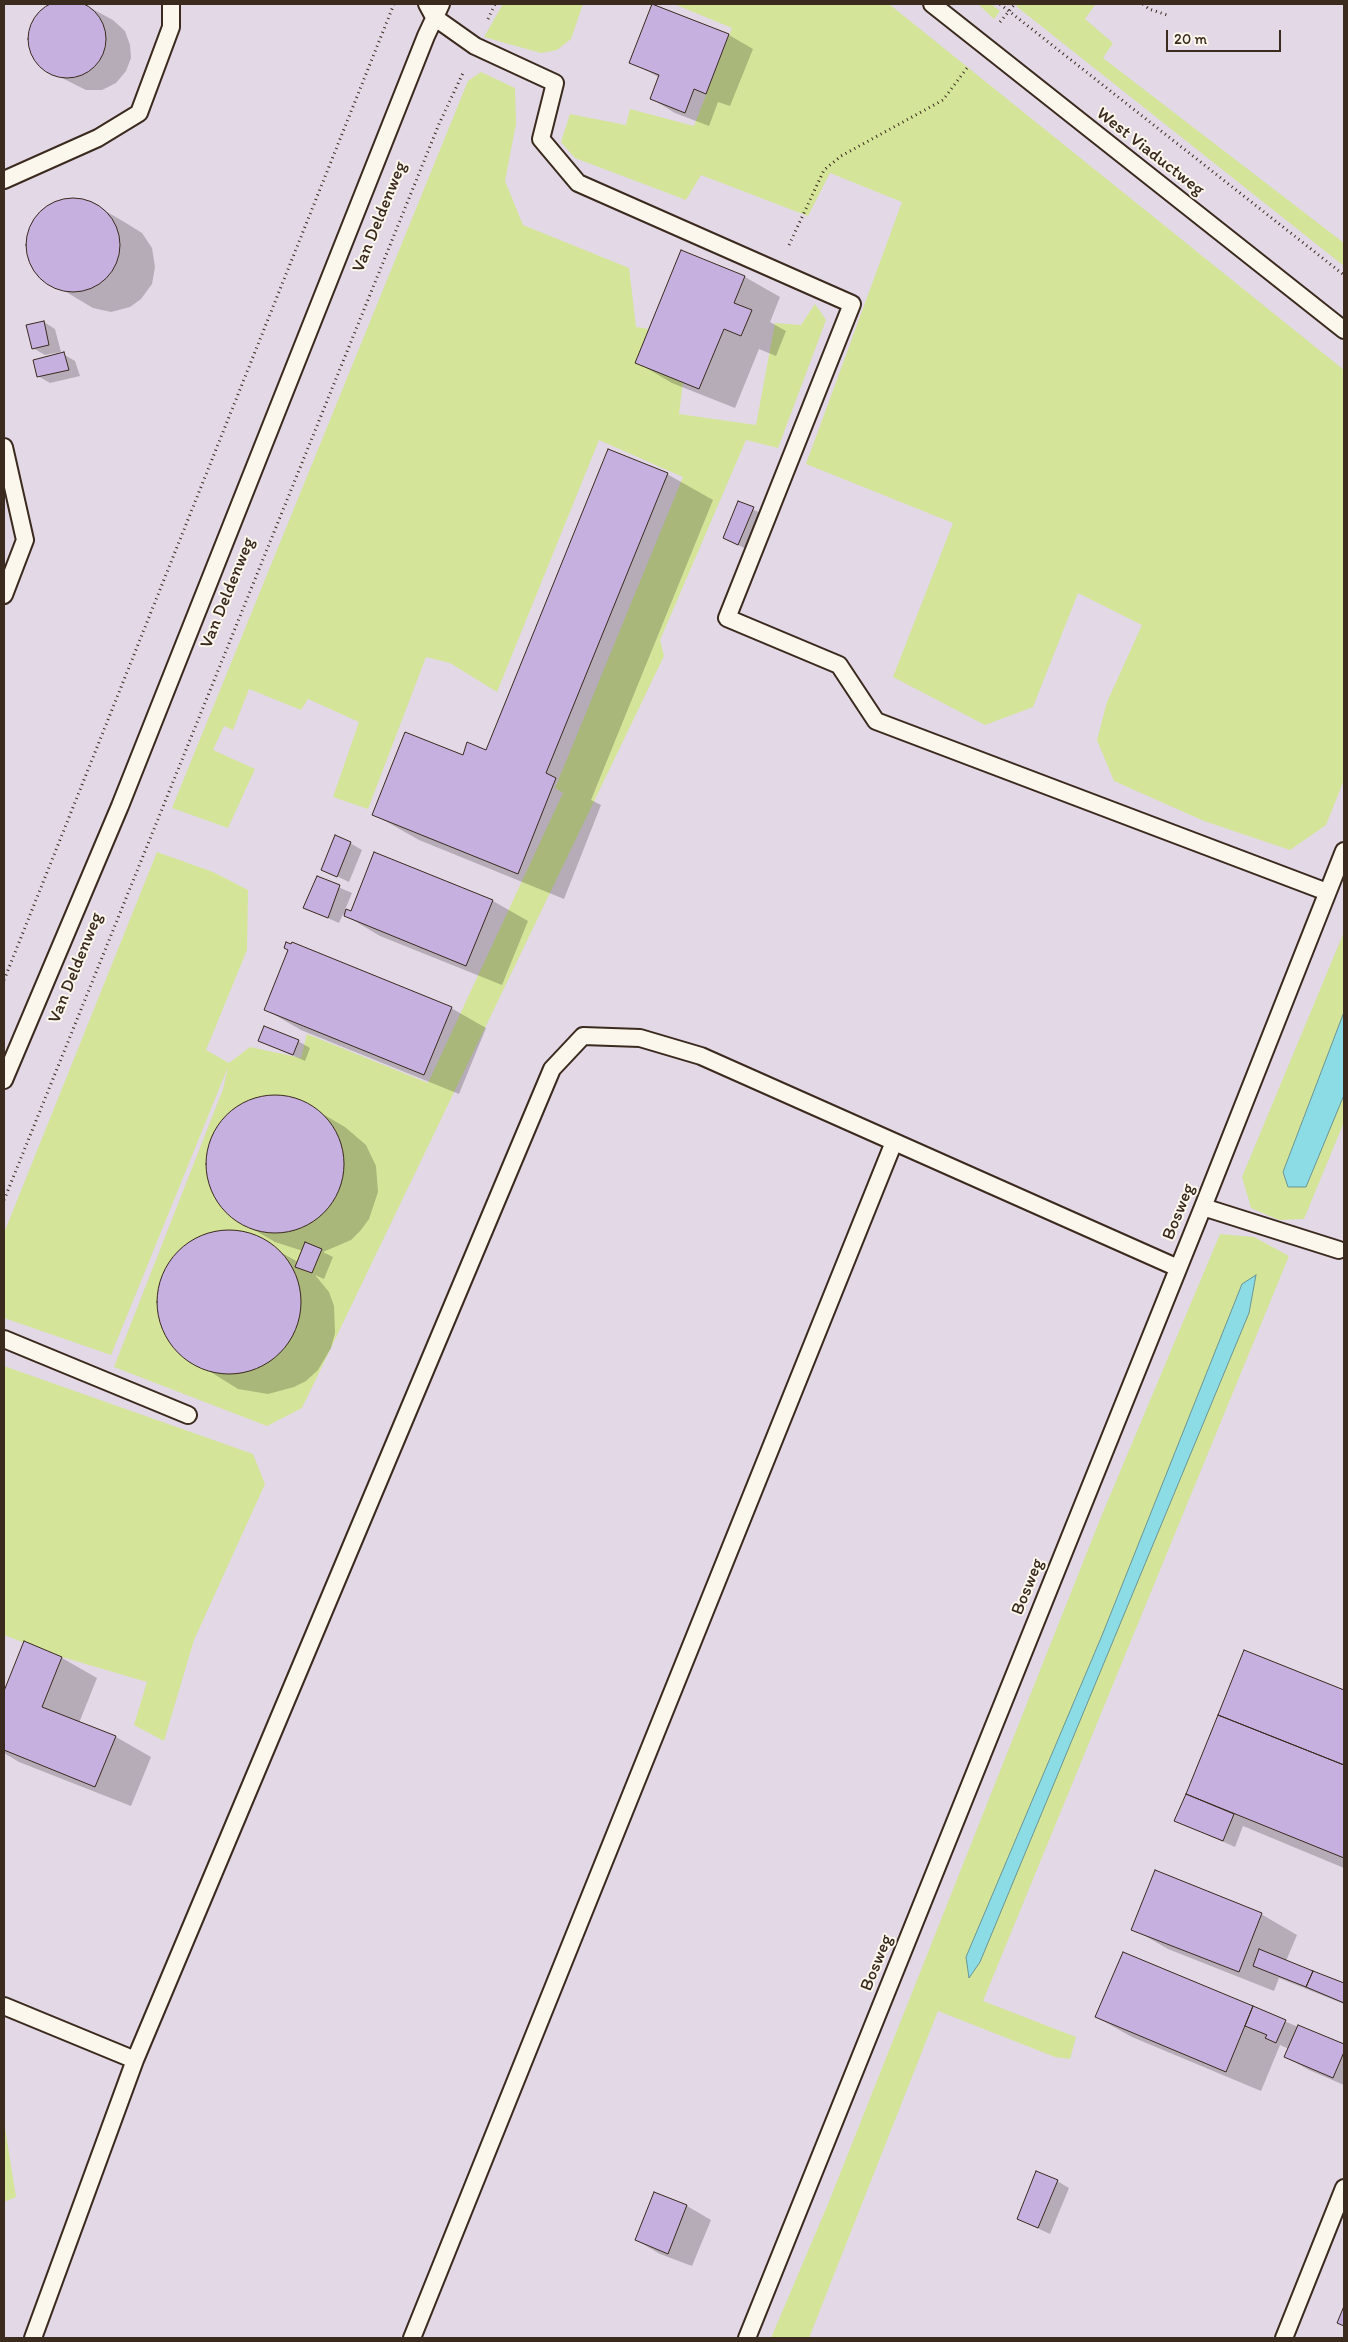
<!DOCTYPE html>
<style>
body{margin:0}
#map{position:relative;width:1348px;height:2342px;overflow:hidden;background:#f0e9e9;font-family:Itim,sans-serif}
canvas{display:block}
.frame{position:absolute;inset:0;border:5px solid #3b2a1e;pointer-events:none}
.scale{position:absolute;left:1166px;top:30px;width:115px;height:22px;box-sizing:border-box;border:2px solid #3b2a1e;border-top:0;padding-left:6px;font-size:15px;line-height:18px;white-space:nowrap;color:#3b2a1e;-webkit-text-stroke:4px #fbf7ec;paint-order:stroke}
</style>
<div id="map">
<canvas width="1348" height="2342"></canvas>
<div class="frame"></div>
<div class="scale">20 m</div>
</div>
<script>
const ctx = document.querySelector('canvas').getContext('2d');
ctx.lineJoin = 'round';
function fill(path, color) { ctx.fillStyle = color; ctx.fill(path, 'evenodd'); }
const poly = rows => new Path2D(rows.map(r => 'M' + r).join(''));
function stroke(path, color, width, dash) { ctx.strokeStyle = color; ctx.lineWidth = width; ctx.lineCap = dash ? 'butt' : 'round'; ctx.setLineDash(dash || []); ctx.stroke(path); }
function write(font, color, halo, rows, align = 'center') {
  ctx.font = font + ' Itim,sans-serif'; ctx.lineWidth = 4; ctx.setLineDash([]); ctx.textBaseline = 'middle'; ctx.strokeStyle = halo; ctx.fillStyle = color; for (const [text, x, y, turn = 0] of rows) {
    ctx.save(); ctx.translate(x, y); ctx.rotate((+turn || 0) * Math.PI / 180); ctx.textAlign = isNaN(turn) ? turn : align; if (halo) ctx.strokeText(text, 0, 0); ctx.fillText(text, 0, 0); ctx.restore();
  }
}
fill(poly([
 [4,4,1344,4,1344,2338,4,2338]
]), '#e3d8e6');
fill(poly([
 [503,4,583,4,571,39,557,50,541,53,484,37],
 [674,4,889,4,1344,370,1344,780,1326,825,1290,850,1204,821,1114,781,1097,740,1107,702,1142,625,1078,593,1033,707,985,725,893,677,953,523,806,464,902,202,830,173,808,216,701,175,686,200,575,158,561,142,570,114,626,125,630,109,694,126,732,28],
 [978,4,991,4,1000,11,994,19],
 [1019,4,1095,5,1085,19,1113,43,1103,58,1344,243,1344,266,1016,6],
 [481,72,515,88,516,124,505,181,523,225,629,268,636,327,649,329,635,363,683,382,679,414,756,425,775,323,801,325,815,304,826,320,778,448,746,440,660,640,664,656,302,1408,267,1426,114,1367,223,1089,228,1067,111,1355,4,1318,4,1233,157,852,213,872,248,890,247,950,206,1050,229,1063,250,1047,301,1058,307,1034,428,1083,563,793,555,788,683,477,599,440,497,692,450,663,426,657,368,809,333,797,359,722,308,699,301,710,249,689,233,730,224,726,213,750,255,769,228,828,172,808,468,81],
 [1344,932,1344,1122,1304,1219,1279,1220,1251,1208,1242,1177],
 [1220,1234,1254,1237,1289,1256,983,2001,1076,2037,1070,2059,1055,2057,938,2011,809,2338,771,2338,828,2204,1101,1517],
 [4,1366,253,1454,265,1484,194,1640,164,1741,134,1725,147,1682,62,1657,4,1635],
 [4,2121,16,2197,4,2202]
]), '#d4e599');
const water = poly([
 [1344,1012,1344,1095,1306,1187,1288,1187,1283,1172,1344,1012],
 [1256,1275,1249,1313,980,1962,969,1978,966,1957,1103,1633,1242,1284,1256,1275]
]);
fill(water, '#8bdce4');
stroke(water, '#6b9595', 1);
fill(poly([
 [52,4,83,4,113,20,125,31,130,45,131,58,126,71,116,83,102,90,86,90,44,69,35,59,29,44,30,29,35,16,45,7],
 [653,5,729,35,753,49,730,106,718,102,709,126,675,113,652,99,660,78,631,62],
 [73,198,90,202,126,223,142,233,152,248,155,267,152,284,141,299,130,307,111,312,93,308,41,277,31,262,27,244,31,226,41,212,56,202],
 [682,251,745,277,780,297,770,322,786,331,776,356,759,349,735,408,672,383,636,362],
 [44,322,55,329,61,352,45,355,33,348],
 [63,354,75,361,80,376,50,383,38,376],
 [667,474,713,500,591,800,601,805,564,899,419,840,373,814,463,756,487,752],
 [739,503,765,515,750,551,724,538],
 [350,843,362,850,349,882,322,869],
 [375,854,493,901,528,921,502,985,380,936,343,914,339,923,305,908,317,878,352,893,345,910,352,912],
 [451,1008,486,1028,459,1094,301,1030,266,1010],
 [260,1041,298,1041,310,1048,305,1061],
 [285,1097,309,1106,345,1127,366,1145,376,1166,378,1192,369,1219,361,1230,351,1240,323,1252,333,1257,324,1279,315,1275,329,1292,334,1306,335,1333,331,1348,318,1370,306,1381,294,1387,268,1394,238,1389,180,1353,165,1332,158,1303,163,1279,177,1254,197,1239,227,1232,252,1236,298,1262,303,1251,275,1242,239,1221,220,1202,209,1179,208,1153,216,1131,235,1110,259,1098],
 [1244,1652,1344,1692,1344,1868,1243,1826,1235,1847,1176,1821],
 [62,1658,97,1678,79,1723,116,1737,151,1757,131,1806,19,1762,4,1753,4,1692],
 [1261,1914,1297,1935,1286,1961,1344,1985,1344,2004,1279,1978,1274,1991,1168,1949,1133,1929],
 [1123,1954,1344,2046,1344,2085,1309,2070,1285,2057,1289,2049,1280,2045,1261,2091,1132,2037,1096,2017],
 [1057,2181,1069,2188,1050,2234,1018,2219],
 [655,2194,687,2206,711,2220,692,2266,660,2254,636,2240]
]), '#0003');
const building = poly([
 '28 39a39 39 0 1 1 78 0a39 39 0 1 1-78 0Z',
 [652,4,729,34,706,94,694,89,685,113,650,99,659,75,629,63,652,4],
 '26 245a47 47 0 1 1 94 0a47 47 0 1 1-94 0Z',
 [681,250,745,276,734,303,752,310,741,336,724,329,699,389,635,363,681,250],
 [44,321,49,345,32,349,26,325,44,321],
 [64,352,69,370,37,377,33,360,64,352],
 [608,449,668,473,546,773,556,778,518,874,372,815,405,732,463,755,467,742,486,750,608,449],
 [738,501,754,507,738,545,723,538,738,501],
 [335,835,351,842,337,877,321,870,335,835],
 [374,852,493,900,466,966,344,916,346,909,351,911,374,852],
 [317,876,340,885,328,918,303,908,317,876],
 [286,942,291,944,292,942,452,1007,424,1075,264,1010,288,950,284,948,286,942],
 [264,1026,299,1040,293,1055,258,1041,264,1026],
 '206 1164a69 69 0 1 1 138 0a69 69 0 1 1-138 0Z',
 '157 1302a72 72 0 1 1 144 0a72 72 0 1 1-144 0Z',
 [305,1242,322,1249,312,1273,295,1267,305,1242],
 [24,1641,62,1657,42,1707,116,1736,95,1787,4,1750,4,1691,24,1641],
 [1244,1650,1344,1690,1344,1765,1218,1715,1244,1650],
 [1218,1715,1344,1765,1344,1858,1186,1794,1218,1715],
 [1186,1794,1234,1814,1223,1841,1174,1821,1186,1794],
 [1155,1870,1262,1913,1239,1972,1131,1930,1155,1870],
 [1259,1949,1313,1971,1306,1987,1253,1966,1259,1949],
 [1123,1952,1253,2006,1226,2072,1095,2017,1123,1952],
 [1313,1971,1344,1983,1344,2003,1306,1987,1313,1971],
 [1253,2006,1286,2020,1276,2043,1265,2038,1267,2035,1245,2026,1253,2006],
 [1298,2025,1344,2044,1344,2052,1333,2078,1284,2057,1298,2025],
 [1036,2171,1058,2180,1038,2228,1017,2219,1036,2171],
 [654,2192,687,2205,668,2254,635,2240,654,2192],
 [1344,2306,1344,2326,1337,2323,1344,2306]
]);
fill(building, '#c6b0df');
stroke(building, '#3b2a1e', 1);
const lane = poly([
 [427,4,434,17,475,46,555,83,541,139,578,183,852,304,727,618,839,665,876,721,1327,892],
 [932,4,1344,330],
 [4,180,98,138,139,113,171,27,171,4],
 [4,447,25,540,4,595],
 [4,1080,120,806,426,36,441,4],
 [1203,1207,1339,1250],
 [4,1339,188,1415],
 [4,2006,135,2060],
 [33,2338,135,2060,552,1069,583,1036,640,1038,701,1056,1178,1268],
 [412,2338,894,1142],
 [747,2338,1203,1207,1344,851],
 [1284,2338,1344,2188]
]);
stroke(lane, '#3b2a1e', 20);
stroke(poly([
 [1000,4,1344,275],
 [1143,4,1149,9,1170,16],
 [488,19,495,4],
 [1000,22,1015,4],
 [789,245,824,170,841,156,943,100,967,68],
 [4,980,394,4],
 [4,1200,439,124,463,73]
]), '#3b2a1e', 3, [1, 4]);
stroke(lane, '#fbf7ec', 16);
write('18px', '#3b2a1e', '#fbf7ec', [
 ["West Viaductweg",1150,152,38],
 ["Van Deldenweg",380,217,-68],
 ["Van Deldenweg",228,593,-68],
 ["Van Deldenweg",76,968,-68],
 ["Bosweg",1179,1212,-68],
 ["Bosweg",1028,1587,-68],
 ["Bosweg",877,1963,-68]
]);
</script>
